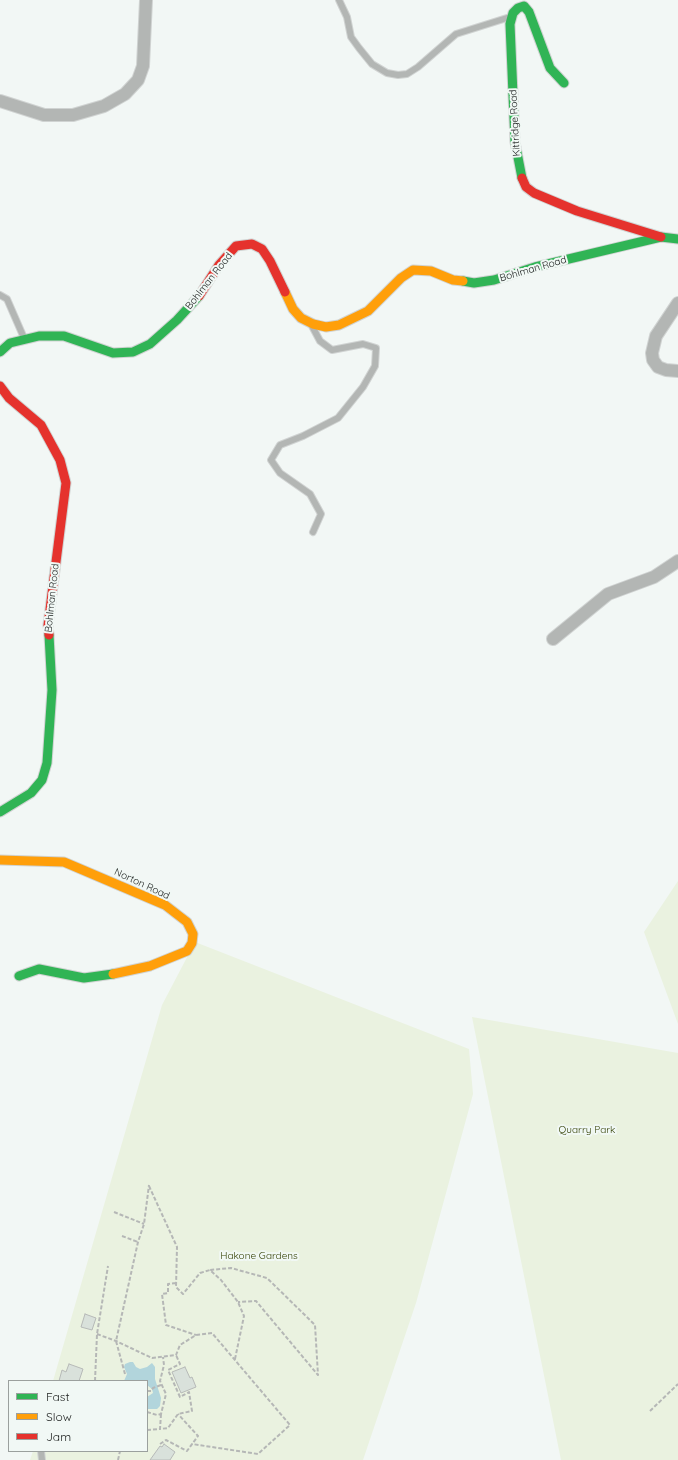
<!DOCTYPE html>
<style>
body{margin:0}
#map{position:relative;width:678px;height:1460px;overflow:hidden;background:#f2f7f5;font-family:Quicksand,sans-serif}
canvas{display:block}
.legend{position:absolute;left:8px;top:1380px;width:140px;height:72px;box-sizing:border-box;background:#f1f8f5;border:1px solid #9ba09e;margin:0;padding:5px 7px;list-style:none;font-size:12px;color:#1a1d1c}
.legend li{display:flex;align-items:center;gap:8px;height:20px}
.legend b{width:20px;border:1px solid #9ba09e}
</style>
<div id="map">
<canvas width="678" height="1460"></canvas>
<ul class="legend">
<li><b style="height:5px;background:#30b455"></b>Fast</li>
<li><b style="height:5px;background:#ff9f0a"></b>Slow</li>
<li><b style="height:5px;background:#e5322d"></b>Jam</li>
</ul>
</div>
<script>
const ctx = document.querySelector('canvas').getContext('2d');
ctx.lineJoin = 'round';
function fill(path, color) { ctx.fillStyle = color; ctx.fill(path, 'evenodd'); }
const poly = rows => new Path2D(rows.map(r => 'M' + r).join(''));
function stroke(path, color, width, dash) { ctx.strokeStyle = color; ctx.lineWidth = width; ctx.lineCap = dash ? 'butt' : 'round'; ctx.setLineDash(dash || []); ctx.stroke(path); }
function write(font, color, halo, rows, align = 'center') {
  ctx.font = font + ' Quicksand,sans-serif'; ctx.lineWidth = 4; ctx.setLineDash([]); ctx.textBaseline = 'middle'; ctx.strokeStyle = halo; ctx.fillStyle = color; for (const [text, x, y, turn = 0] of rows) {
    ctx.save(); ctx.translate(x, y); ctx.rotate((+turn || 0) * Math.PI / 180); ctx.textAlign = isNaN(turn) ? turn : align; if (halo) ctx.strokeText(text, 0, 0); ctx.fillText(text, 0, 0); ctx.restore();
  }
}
fill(poly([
 [678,881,678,1024,644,932],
 [195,942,469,1049,473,1094,416,1303,363,1460,30,1460,33,1451,147,1451,147,1381,53,1381,162,1005],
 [472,1017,678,1053,678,1460,561,1460]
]), '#eaf2e0');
fill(poly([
 [130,1362,133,1362,136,1367,140,1369,147,1367,152,1363,155,1367,155,1379,161,1398,160,1406,157,1409,147,1409,147,1397,153,1393,152,1389,147,1385,147,1381,124,1381,127,1374,124,1367,125,1364]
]), '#b2d5dc');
const building = poly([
 [85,1314,96,1318,92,1330,81,1327,85,1314],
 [69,1364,83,1369,79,1381,59,1381,62,1370,66,1372,69,1364],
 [185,1367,190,1378,192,1377,196,1387,181,1393,172,1372,185,1367],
 [164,1444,175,1452,170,1460,150,1460,160,1446,162,1447,164,1444]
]);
fill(building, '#d9e1db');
stroke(building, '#b7bab8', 1);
const lane = poly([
 [339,0,347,17,351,37,359,48,372,64,387,73,398,75,407,74,418,67,456,34,510,17],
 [0,295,7,299,24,338],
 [312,326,320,341,332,350,363,344,376,348,375,366,363,387,338,418,303,436,280,445,271,460,280,473,310,494,321,514,313,532],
 [41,1451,42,1460]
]);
const street = poly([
 [0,101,44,115,73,115,104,106,125,94,138,80,143,66,146,0],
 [678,303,656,336,652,353,653,360,658,367,666,370,678,371],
 [553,639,608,594,654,577,678,561]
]);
const fast = poly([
 [522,178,515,142,510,24,513,13,518,8,524,6,529,12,550,68,564,83],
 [463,281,474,283,494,280,535,267,661,237,678,239],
 [0,352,10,343,39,336,64,336,113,353,133,352,150,344,177,320,199,296],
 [0,812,31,793,42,780,47,763,52,690,49,635],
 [19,976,39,969,84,978,113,974]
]);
const slow = poly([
 [285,292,293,309,301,318,313,324,326,327,339,325,368,311,401,278,413,270,431,271,453,280,463,281],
 [0,860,64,862,165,905,187,922,193,934,192,943,187,951,150,966,113,974]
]);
const jam = poly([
 [522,178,526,187,534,193,577,211,661,237],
 [199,296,219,265,236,246,252,244,262,249,270,261,285,292],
 [0,386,9,398,41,425,60,460,66,483,48,625,49,635]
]);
stroke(lane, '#d0d3d2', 8);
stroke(street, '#d0d3d2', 14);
stroke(fast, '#d0d3d2', 11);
stroke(slow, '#d0d3d2', 11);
stroke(jam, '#d0d3d2', 11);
stroke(poly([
 [149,1186,177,1247,176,1287,183,1294,200,1273,210,1270],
 [114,1212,144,1224],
 [122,1236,138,1242],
 [176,1283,168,1284,168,1293,162,1294,166,1325,196,1335],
 [97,1334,116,1341,152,1358,176,1355,180,1345,196,1335,212,1333,290,1425,258,1454,192,1444],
 [235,1359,244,1316,238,1302,221,1280,210,1270,231,1268,267,1278,315,1325,318,1375,256,1301,238,1302],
 [125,1374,116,1341,138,1242,144,1224,149,1185],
 [95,1381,97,1334,108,1266],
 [147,1391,151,1391,153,1388,161,1385],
 [650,1411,678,1384],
 [147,1412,157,1415,161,1414,166,1394,160,1381,164,1365,163,1357],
 [161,1414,160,1429,168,1428,178,1414,192,1411,189,1392,180,1397,168,1370,180,1364,176,1355],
 [147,1430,160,1429],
 [160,1444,166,1440,187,1451,198,1436,178,1414],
 [118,1460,120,1451]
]), '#b5b7b6', 2, [4, 2]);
stroke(lane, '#b3b6b4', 6);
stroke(street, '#b3b6b4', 12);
stroke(fast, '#30b455', 9);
stroke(slow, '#ff9f0a', 9);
stroke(jam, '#e5322d', 9);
write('10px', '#1a1d1c', '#f1f8f5', [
 ["Kittridge Road",515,123,-93],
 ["Bohlman Road",533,269,-16],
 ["Bohlman Road",209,281,-52],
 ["Bohlman Road",52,598,-84],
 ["Norton Road",142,884,25]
]);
write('10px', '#344104', '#f1f8f5', [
 ["Quarry Park",587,1130],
 ["Hakone Gardens",259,1256]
]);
</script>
